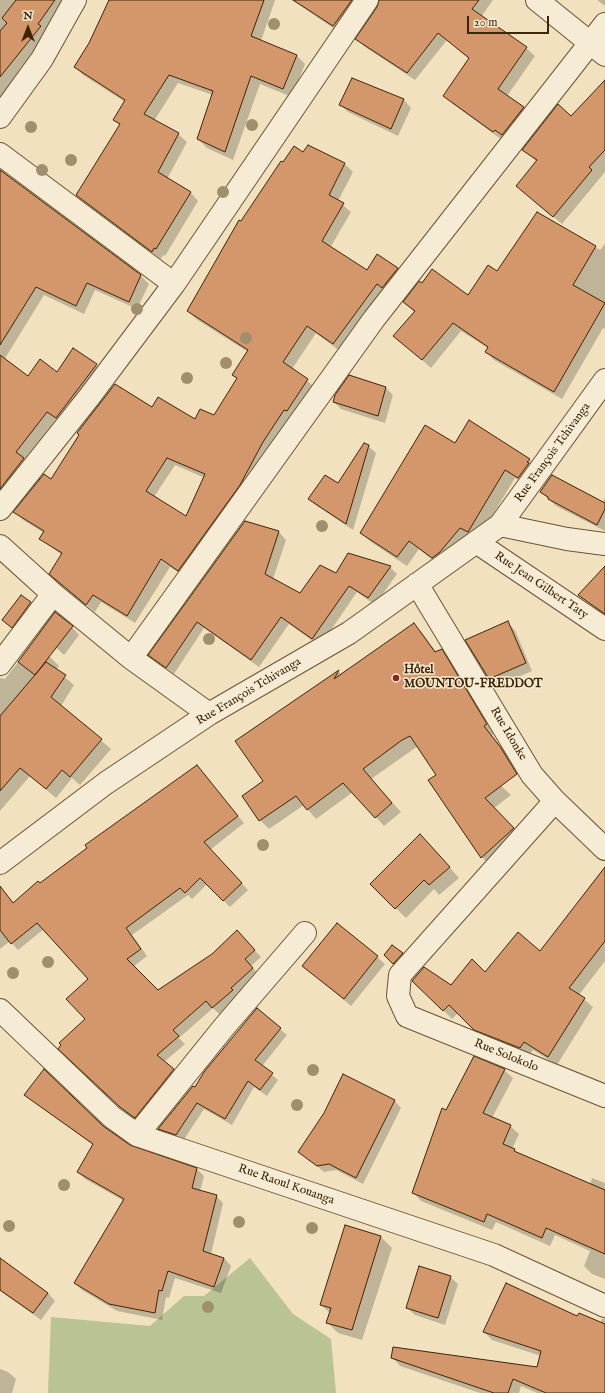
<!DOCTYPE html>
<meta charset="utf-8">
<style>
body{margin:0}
#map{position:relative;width:605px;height:1393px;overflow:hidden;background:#f1e1be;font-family:"IM FELL English",serif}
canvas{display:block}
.north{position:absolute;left:8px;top:8px;width:40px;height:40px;-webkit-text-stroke:3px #f6ecd5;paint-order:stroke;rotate:0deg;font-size:11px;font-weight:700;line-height:16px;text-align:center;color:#3d2506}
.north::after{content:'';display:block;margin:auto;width:14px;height:18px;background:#3d2506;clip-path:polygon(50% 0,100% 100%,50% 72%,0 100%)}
.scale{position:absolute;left:467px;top:16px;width:82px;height:18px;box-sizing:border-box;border:2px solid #3d2506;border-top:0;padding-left:5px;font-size:12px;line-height:14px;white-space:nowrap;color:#3d2506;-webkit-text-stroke:3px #f6ecd5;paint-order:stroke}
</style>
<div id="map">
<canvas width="605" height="1393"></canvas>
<div class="north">N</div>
<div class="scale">20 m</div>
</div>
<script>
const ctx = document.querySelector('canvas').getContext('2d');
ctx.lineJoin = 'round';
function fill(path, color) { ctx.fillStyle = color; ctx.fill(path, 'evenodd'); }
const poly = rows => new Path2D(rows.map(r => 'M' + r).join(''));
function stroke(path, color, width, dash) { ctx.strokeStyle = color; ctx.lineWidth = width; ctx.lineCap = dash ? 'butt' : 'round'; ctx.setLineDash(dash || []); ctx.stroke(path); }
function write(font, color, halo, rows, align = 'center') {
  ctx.font = font + ' "IM FELL English",serif'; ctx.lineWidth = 3; ctx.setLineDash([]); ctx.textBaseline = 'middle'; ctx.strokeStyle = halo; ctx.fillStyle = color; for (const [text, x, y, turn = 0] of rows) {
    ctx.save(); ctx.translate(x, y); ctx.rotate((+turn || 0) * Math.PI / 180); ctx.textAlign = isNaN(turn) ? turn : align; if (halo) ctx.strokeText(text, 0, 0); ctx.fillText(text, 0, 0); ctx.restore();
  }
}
fill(poly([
 [250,1258,293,1314,331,1339,336,1393,48,1393,51,1317,150,1326,184,1296,204,1296]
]), '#b9c393');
fill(poly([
 [0,0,69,0,0,107],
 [120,0,275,0,261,41,297,56,305,64,292,97,260,84,233,160,207,148,198,139,213,95,178,83,154,121,178,134,187,142,167,179,190,192,198,201,165,256,163,255,161,259,86,203,77,195,120,126,114,119,125,102,83,75,75,67],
 [292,0,348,0,359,10,342,34],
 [382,0,493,0,481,17,526,48,535,56,507,96,532,116,502,140,453,104,444,96,469,59,447,40,415,80,365,47,357,39],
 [597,0,605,0,605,6],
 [353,79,404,100,411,108,398,136,348,112,341,105],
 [605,84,605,172,562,224,517,186,537,162,524,150,571,117],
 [308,146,345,164,353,172,338,201,351,212,330,248,367,272,377,255,398,268,406,276,341,352,316,333,292,369,316,388,187,578,170,567,135,623,101,602,95,612,58,582,62,555,40,539,44,533,23,520,15,512,51,480,152,408,196,421,214,416,238,379,233,375,248,352,196,319,188,311,241,222,283,163,304,154],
 [175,465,205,478,186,517,154,497],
 [0,171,141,276,149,284,137,309,95,290,84,314,44,295,4,360,28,378,57,373,73,350,96,365,105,373,65,426,56,419,24,460,32,467,0,507],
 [537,213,600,250,605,244,605,329,603,328,562,399,494,360,486,352,488,348,461,331,431,368,395,336,415,313,404,302,468,296,498,273],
 [349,377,386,388,393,395,385,423,341,409,334,402],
 [455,445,529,459,538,469,528,487,515,478,477,541,442,567,419,549,407,566,371,542,361,533],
 [368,446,376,453,353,530,317,506,310,499,338,484],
 [541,492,602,503,605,498,605,531,556,506],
 [245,522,279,532,286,540,273,579,301,595,390,567,397,574,375,605,357,592,320,646,289,624,259,667,204,628,174,674,150,655],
 [605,577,605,615,579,595],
 [508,623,515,630,532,671,497,686,490,678],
 [414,625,423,634,437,653,442,650,451,660,495,733,492,735,512,762,499,784,511,795,494,808,522,838,491,867,482,857,429,781,437,775,418,746,371,779,401,812,384,826,353,792,316,819,304,805,269,829,260,820,265,781,236,741,339,672,342,675],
 [72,627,79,635,64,655,48,640],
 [31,646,49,656,59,666,56,670,74,685,61,706,111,749,80,785,72,778,56,798,30,776,0,811,0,678,5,679],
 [197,767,244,823,210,850,248,890,230,907,207,884,192,899,188,895,132,935,147,956,133,967,158,992,244,939,261,957,251,966,259,975,239,997,219,1014,213,1008,179,1038,185,1044,164,1062,180,1077,142,1124,128,1114,60,1048,86,1019,89,979,44,929,18,950,10,941,0,949,0,909,13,904],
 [430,845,459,878,439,895,434,889,406,918,371,884],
 [605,869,605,961,579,995,593,1007,557,1065,533,1050,529,1056,484,1038,458,1013,452,1019,413,980,451,986,540,952],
 [337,924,385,964,351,1006,303,966],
 [403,953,410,961,401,970,385,955],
 [257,1010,287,1035,262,1066,278,1080,267,1096,254,1087,232,1125,204,1109,183,1141,166,1135,159,1129,195,1089],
 [504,1070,513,1078,492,1118,510,1126,519,1134,512,1149,519,1155,590,1185,592,1178,605,1183,605,1279,592,1274,584,1266,590,1251,555,1235,550,1246,496,1222,492,1230,421,1201,413,1192,446,1112],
 [395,1101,401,1108,363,1184,336,1170,324,1172,299,1151],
 [40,1106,103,1127,129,1146,197,1169,204,1176,200,1191,216,1196,223,1203,211,1254,224,1258,231,1266,221,1293,175,1278,169,1298,166,1297,162,1320,117,1311,82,1290,75,1283,124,1201,85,1179,78,1172,93,1145],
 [346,1226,381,1237,392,1248,362,1340,338,1333,327,1322,330,1313,321,1305],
 [0,1259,48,1293,55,1301,41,1320,0,1291],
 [450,1277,458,1284,445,1325,415,1315,407,1308],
 [578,1317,600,1323,602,1319,605,1318,605,1393,537,1393,521,1386,519,1393,480,1393,400,1366,392,1357,538,1368,541,1356,492,1340,484,1332],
 [0,1369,8,1372,16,1379,12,1393,0,1393]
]), '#0003');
const building = poly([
 [16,0,55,0,38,24,41,26,0,77,0,31,7,23,2,18,16,0],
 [109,0,264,0,251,36,297,55,283,89,251,76,225,152,197,139,213,91,169,75,144,114,179,133,158,172,191,192,156,249,154,248,152,252,76,195,120,124,113,120,125,100,74,67,89,43,109,0],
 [293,0,352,0,333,26,293,0],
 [379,0,479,0,472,9,527,47,498,89,524,107,502,135,495,130,493,132,443,96,469,58,438,33,407,73,355,39,377,7,379,0],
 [352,78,404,99,391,129,339,105,352,78],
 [605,80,605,150,589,167,592,170,553,217,516,186,537,160,522,150,558,104,571,116,605,80],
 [308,145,345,163,329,195,344,203,322,241,367,270,377,254,398,268,382,288,377,284,333,344,307,326,283,362,308,379,287,411,284,410,263,442,240,485,178,571,161,559,127,616,93,595,86,605,49,574,62,553,39,539,44,531,13,512,44,474,51,479,79,435,77,433,115,384,152,407,158,397,195,419,200,409,214,415,237,378,232,375,248,350,187,311,239,220,241,221,281,161,283,162,294,146,303,152,308,145],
 [167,458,205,474,186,516,146,491,167,458],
 [0,170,141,275,129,302,87,283,76,306,36,287,0,345,0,170],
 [537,212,596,246,573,285,605,303,554,392,485,352,488,347,453,323,422,360,393,336,415,311,403,302,419,281,422,283,432,269,468,295,488,265,497,271,537,212],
 [73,348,97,364,56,418,47,412,16,452,24,458,0,489,0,355,28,376,40,359,57,372,73,348],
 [349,375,386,387,378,416,333,402,335,395,349,375],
 [469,420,530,459,527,462,529,463,518,478,505,470,468,532,460,528,440,552,432,558,409,541,397,557,360,533,425,425,455,443,469,420],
 [364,443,369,445,346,524,308,499,325,475,338,483,364,443],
 [552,475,605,503,605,509,597,525,548,499,548,497,540,492,552,475],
 [245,521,279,531,265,574,300,593,320,565,336,573,348,553,391,566,368,598,349,586,312,639,281,617,251,660,197,622,166,668,148,655,245,521],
 [605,566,605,614,578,595,605,566],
 [21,595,31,602,12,628,2,620,21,595],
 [55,612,73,626,35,675,18,662,55,612],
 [508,621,526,663,489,679,465,640,508,621],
 [414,623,435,652,442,649,487,724,484,726,501,748,517,774,485,798,514,828,481,858,428,780,436,775,410,736,402,740,363,769,392,803,375,818,343,783,307,810,296,796,259,821,242,796,263,781,235,741,339,670,334,679,414,623],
 [46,662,66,675,51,697,102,739,70,777,62,770,46,789,20,768,0,791,0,716,46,662],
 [197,765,238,816,204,842,242,883,223,901,200,878,185,893,180,888,126,928,141,949,127,959,158,990,212,954,237,930,255,950,245,959,253,968,231,988,233,990,212,1008,206,1001,173,1030,179,1036,157,1055,174,1069,135,1118,120,1107,58,1049,61,1045,59,1043,85,1019,66,999,88,979,37,923,11,944,0,930,0,886,13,903,38,881,40,883,87,848,85,845,197,765],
 [420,834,450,867,429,885,424,880,395,909,370,884,420,834],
 [605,867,605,941,569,988,585,998,548,1057,524,1042,520,1048,474,1030,449,1005,443,1011,412,981,424,967,451,985,472,959,485,972,518,932,540,951,605,867],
 [337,923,378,956,344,999,302,966,337,923],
 [392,945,403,953,393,964,384,955,392,945],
 [257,1008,281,1028,255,1060,273,1073,260,1090,248,1081,225,1119,197,1103,176,1135,158,1129,193,1086,195,1087,204,1072,257,1008],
 [474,1056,505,1069,483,1113,511,1125,503,1144,515,1149,514,1151,605,1190,605,1254,546,1228,542,1238,487,1214,484,1222,412,1193,442,1108,446,1110,474,1056],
 [44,1069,103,1126,130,1145,197,1168,192,1188,217,1195,203,1251,224,1258,214,1287,168,1271,162,1291,159,1290,155,1313,109,1304,74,1283,124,1199,77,1172,93,1144,24,1095,44,1069],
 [343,1074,395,1100,356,1178,329,1164,317,1166,298,1152,324,1113,343,1074],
 [345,1225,381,1236,352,1330,326,1323,331,1308,320,1305,345,1225],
 [0,1258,48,1293,33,1313,0,1290,0,1258],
 [419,1266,451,1276,438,1318,406,1308,419,1266],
 [506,1283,577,1316,579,1313,605,1324,605,1393,546,1393,513,1379,508,1393,494,1393,391,1358,393,1347,537,1367,541,1351,483,1332,506,1283]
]);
fill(building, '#d4976b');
stroke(building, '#3d2506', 1);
const street = poly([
 [537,0,605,55],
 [0,117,42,59,75,0],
 [0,154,174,284],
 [0,509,90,396,174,284,367,0],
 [500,525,567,539,605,544],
 [476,542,605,629],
 [0,546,53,594,131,658,209,714],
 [417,584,532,775,555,801,605,849],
 [131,658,374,319,605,24],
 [0,664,53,594],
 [555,801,400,975,398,996,407,1016,605,1096],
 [0,863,106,783,209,714,349,633,500,525,605,380],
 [0,1010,112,1117,137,1135,494,1255,605,1306],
 [137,1135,224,1027,305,933]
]);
stroke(street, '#6a5434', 24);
stroke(street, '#f6ecd5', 22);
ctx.fillStyle = '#9f8f6c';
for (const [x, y] of [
 [274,24],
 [252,125],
 [31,127],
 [71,160],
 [42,170],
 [223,192],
 [137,309],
 [246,338],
 [226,363],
 [187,378],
 [322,526],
 [209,639],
 [263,845],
 [48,962],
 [13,973],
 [313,1070],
 [297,1105],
 [64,1185],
 [239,1222],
 [9,1226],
 [312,1228],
 [208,1307]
]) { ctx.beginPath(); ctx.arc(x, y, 6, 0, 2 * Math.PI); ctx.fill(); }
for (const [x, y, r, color] of [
 [396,678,4,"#8f2418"]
]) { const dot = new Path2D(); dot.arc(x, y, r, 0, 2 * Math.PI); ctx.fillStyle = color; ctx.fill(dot); stroke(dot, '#f6ecd5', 1.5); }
write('12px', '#3d2506', '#f6ecd5', [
 ["Rue François Tchivanga",553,453,-54],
 ["Rue Jean Gilbert Taty",541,586,34],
 ["Rue François Tchivanga",249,692,-31],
 ["Rue Idonke",508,734,59],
 ["Rue Solokolo",506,1056,22],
 ["Rue Raoul Kouanga",286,1185,19]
]);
write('bold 12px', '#3d2506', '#f6ecd5', [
 ["Hôtel",404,671],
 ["MOUNTOU-FREDDOT",404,685]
], 'left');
</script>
